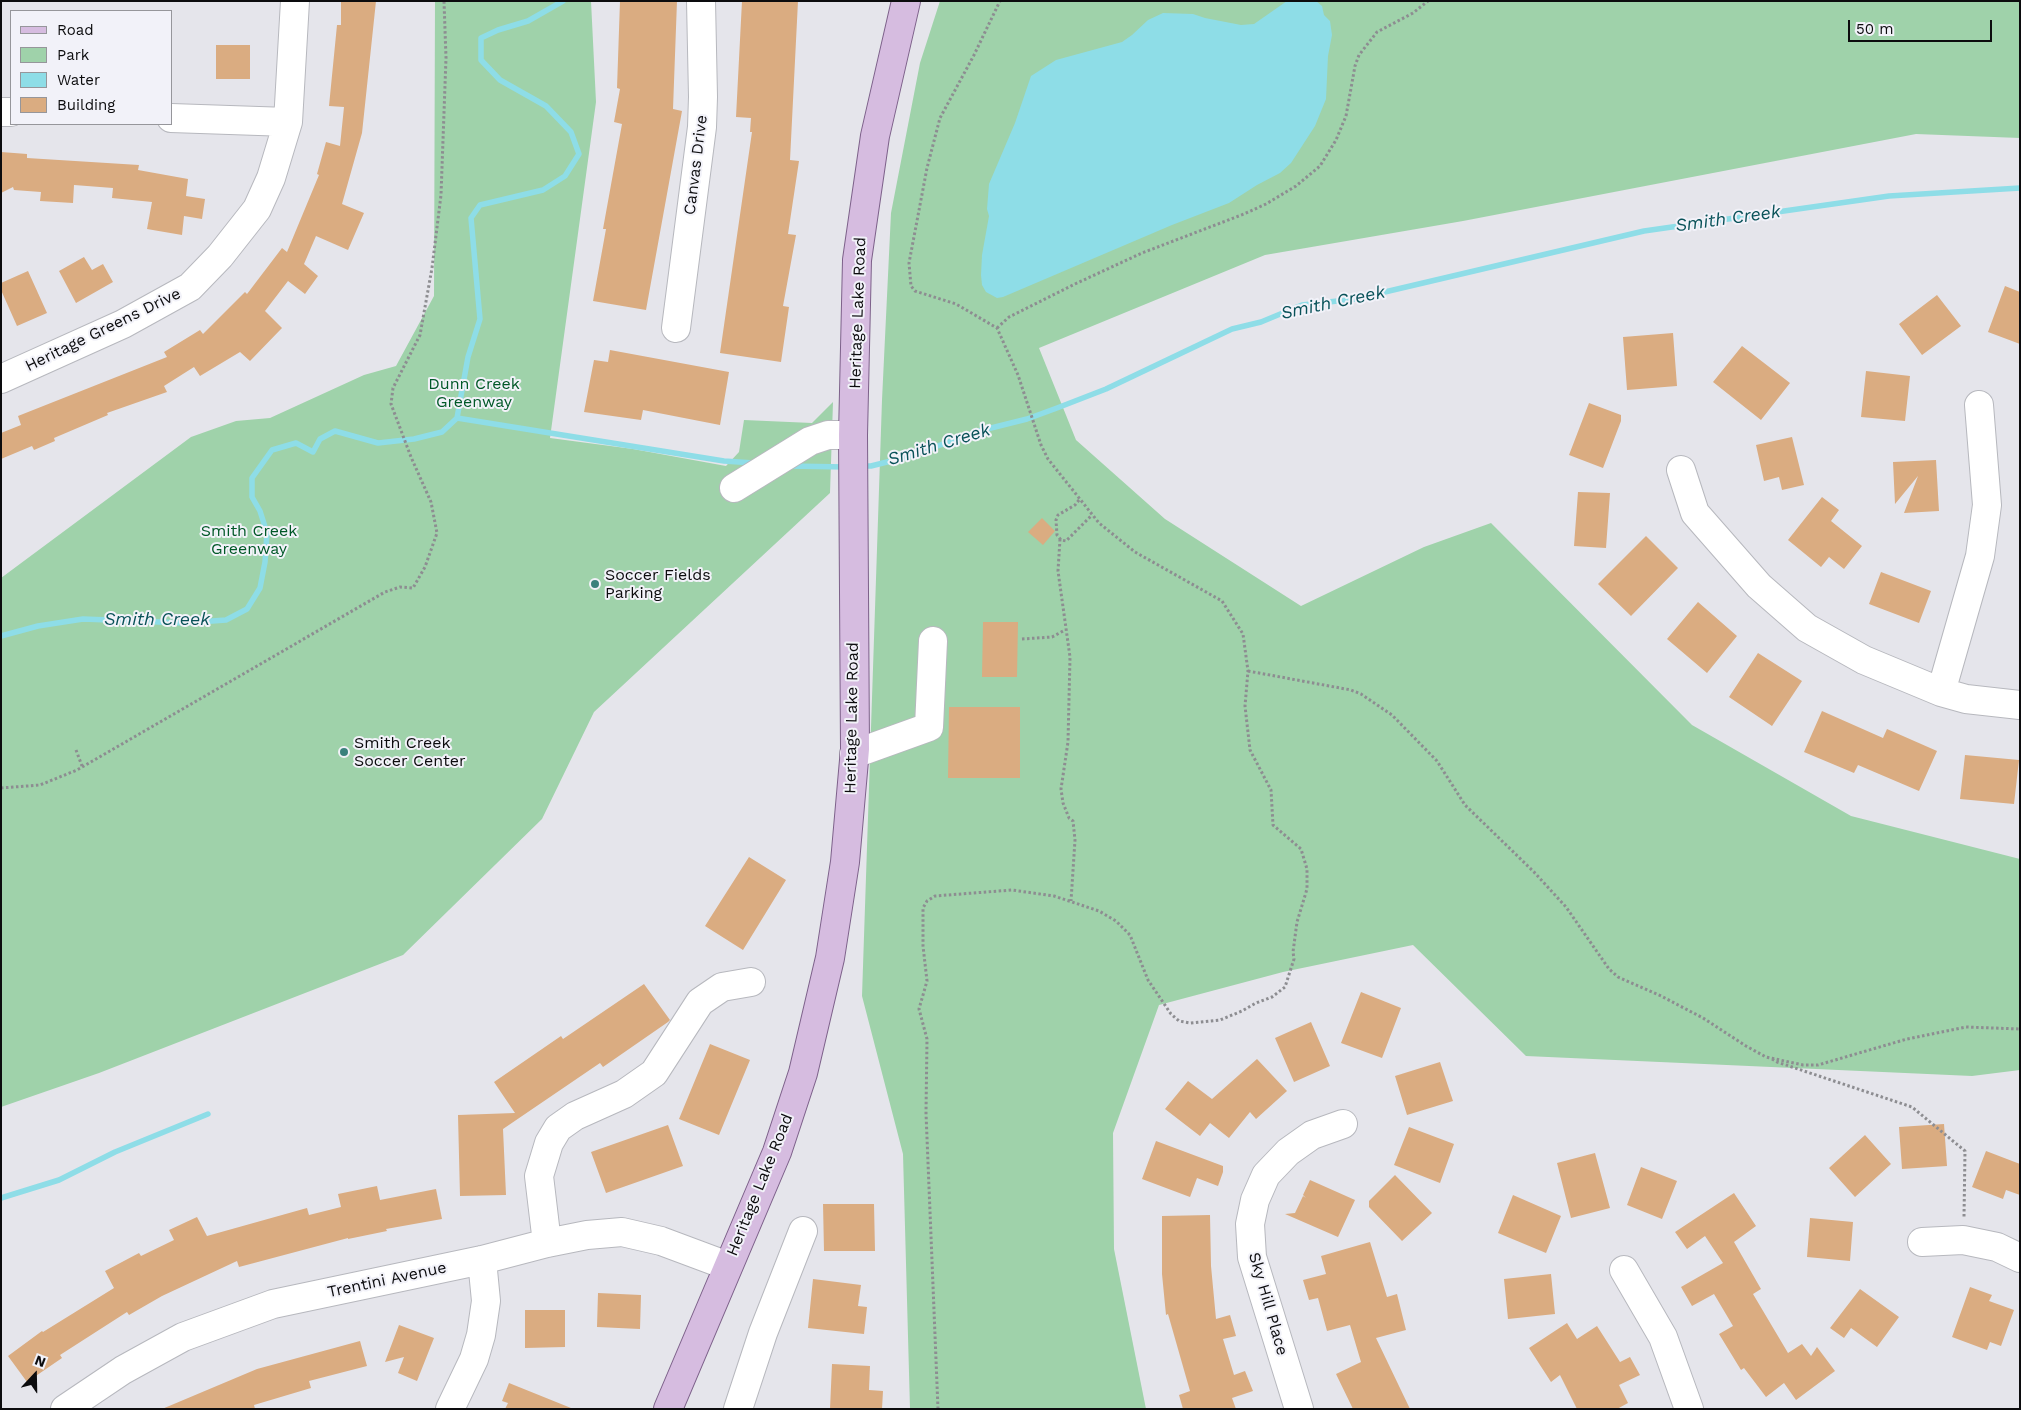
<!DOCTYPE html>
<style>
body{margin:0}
#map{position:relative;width:2021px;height:1410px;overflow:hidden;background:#e5e5eb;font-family:"Work Sans",sans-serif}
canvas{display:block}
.frame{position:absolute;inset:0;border:2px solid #0c0c0e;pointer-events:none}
.legend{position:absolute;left:10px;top:10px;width:162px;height:115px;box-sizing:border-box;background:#f2f2f9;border:1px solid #96969b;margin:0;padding:6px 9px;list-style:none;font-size:15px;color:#0c0c0e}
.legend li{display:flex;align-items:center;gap:10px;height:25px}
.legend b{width:25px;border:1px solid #96969b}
.north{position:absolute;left:10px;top:1350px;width:50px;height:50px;-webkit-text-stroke:4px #f2f2f9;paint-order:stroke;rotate:21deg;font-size:14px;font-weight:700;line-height:20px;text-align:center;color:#0c0c0e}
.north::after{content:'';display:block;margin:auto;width:18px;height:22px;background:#0c0c0e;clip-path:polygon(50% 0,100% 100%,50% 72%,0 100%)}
.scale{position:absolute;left:1848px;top:20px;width:144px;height:22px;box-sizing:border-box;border:2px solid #0c0c0e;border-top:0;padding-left:6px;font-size:15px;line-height:18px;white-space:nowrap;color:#0c0c0e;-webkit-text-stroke:4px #f2f2f9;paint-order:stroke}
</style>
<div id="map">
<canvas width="2021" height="1410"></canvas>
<div class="frame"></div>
<ul class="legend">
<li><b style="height:6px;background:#d6bce0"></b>Road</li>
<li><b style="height:14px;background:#9fd2aa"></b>Park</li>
<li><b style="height:14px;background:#8edde7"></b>Water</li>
<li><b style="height:14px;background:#daac81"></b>Building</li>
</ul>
<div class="north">N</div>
<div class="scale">50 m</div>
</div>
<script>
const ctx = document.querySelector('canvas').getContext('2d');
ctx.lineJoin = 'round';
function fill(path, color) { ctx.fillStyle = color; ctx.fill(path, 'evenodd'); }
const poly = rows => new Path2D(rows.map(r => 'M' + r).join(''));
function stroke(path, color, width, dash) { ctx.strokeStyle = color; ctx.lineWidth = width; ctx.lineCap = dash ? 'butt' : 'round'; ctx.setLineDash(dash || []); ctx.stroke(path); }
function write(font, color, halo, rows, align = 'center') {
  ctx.font = font + ' "Work Sans",sans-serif'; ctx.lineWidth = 4; ctx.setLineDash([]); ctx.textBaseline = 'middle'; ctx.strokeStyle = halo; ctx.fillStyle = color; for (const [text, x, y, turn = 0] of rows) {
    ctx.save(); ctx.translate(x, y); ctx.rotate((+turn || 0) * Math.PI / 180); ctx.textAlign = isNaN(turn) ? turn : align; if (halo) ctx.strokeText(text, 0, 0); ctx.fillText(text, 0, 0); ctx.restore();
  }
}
fill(poly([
 [435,1,591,1,596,102,550,438,633,449,726,466,739,452,744,420,812,423,833,402,830,493,594,712,542,819,403,955,99,1073,1,1107,1,578,191,437,236,421,270,418,364,375,396,366,434,296],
 [940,1,2020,1,2020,138,1916,134,1463,221,1265,255,1039,348,1076,440,1165,519,1301,606,1424,547,1491,523,1692,725,1851,816,2020,859,2020,1070,1972,1076,1526,1056,1413,945,1283,972,1159,1005,1113,1133,1114,1249,1146,1409,910,1409,903,1154,862,996,882,400,891,213,920,63]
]), '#9fd2aa');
fill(poly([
 [1287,1,1316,1,1322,6,1324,15,1330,21,1332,35,1328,56,1326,99,1315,126,1291,163,1280,173,1257,185,1229,203,1172,225,1003,297,997,298,986,292,982,285,981,275,982,255,989,216,987,209,989,184,1015,123,1031,76,1056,60,1122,42,1132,35,1148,20,1163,13,1193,14,1205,18,1241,25,1254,24]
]), '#8edde7');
stroke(poly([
 [457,418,468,357,480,319,471,218,480,205,543,190,565,176,579,154,571,132,546,106,500,80,481,60,481,38,498,30,528,21,563,1],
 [788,466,846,467],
 [861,466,871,466,907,457,979,431,1027,419,1057,408,1106,389,1232,329,1261,322,1302,305,1355,299,1644,231,1889,196,2020,188],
 [1,636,38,626,83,619,185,623,226,620,247,609,260,588,265,562,267,533,260,511,252,497,252,478,272,450,296,443,313,452,320,439,335,431,378,443,414,439,442,432,457,418,724,461,754,463],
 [1,1198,59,1180,115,1152,208,1114]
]), '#8edde7', 5.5);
fill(poly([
 [341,1,376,1,362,133,342,204,364,213,348,250,316,236,304,264,318,276,305,294,288,281,265,311,282,328,250,361,240,352,200,376,194,367,164,386,167,392,107,413,108,415,54,438,55,441,34,450,32,446,1,459,1,433,21,425,18,416,167,357,164,352,200,330,203,334,245,292,247,294,282,248,287,252,319,175,317,174,326,142,340,146,344,107,329,106,337,25,341,25],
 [620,1,677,1,673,109,682,111,646,310,593,301,606,229,603,229,622,124,614,122,620,89,617,88],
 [742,1,798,1,790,160,799,161,788,234,796,235,783,306,789,307,781,362,720,353,752,132,750,132,751,118,736,117],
 [216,45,250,45,250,79,216,79],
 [1,152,27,154,27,158,139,165,138,170,188,179,186,196,205,199,202,219,184,216,182,235,147,229,152,202,112,198,113,188,74,185,73,203,40,201,41,192,14,190,13,187,1,193],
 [84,257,92,270,103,264,113,282,76,303,59,271],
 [28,271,47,313,17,326,1,290,1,283],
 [2005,286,2020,292,2020,344,1988,332],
 [1937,295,1961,326,1922,355,1899,324],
 [1673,333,1677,386,1627,390,1623,337],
 [1742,346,1790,383,1761,420,1713,382],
 [610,350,729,372,720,425,643,410,641,420,584,412,594,360,608,362],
 [1866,371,1910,376,1905,421,1861,417],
 [1589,403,1621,415,1621,421,1603,468,1569,455],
 [1792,437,1804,485,1782,490,1779,477,1764,481,1756,445],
 [1936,460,1939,511,1904,513,1918,476,1895,504,1893,462],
 [1578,492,1610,493,1606,548,1574,546],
 [1822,497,1839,510,1831,521,1862,546,1844,569,1829,557,1821,567,1788,540],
 [1042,518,1055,531,1043,545,1028,532],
 [1646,536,1678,568,1631,616,1598,584],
 [1881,572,1931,591,1919,623,1869,604],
 [1698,602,1737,636,1707,673,1667,639],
 [983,622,1018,622,1017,677,982,677],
 [1758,653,1802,681,1772,726,1729,697],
 [949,707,1020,707,1020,778,948,778],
 [1822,711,1883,738,1887,729,1937,751,1919,791,1858,765,1854,773,1804,752],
 [1965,755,2019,760,2014,804,1960,799],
 [749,857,786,880,743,950,705,926],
 [644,984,670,1020,668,1022,603,1067,600,1063,503,1129,506,1195,460,1196,458,1115,515,1113,494,1082,561,1036,563,1039],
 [1361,992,1401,1008,1382,1058,1341,1043],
 [1311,1022,1330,1066,1294,1082,1275,1038],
 [710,1044,750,1060,719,1135,679,1119],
 [1257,1059,1287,1091,1256,1119,1250,1112,1229,1138,1210,1123,1200,1136,1165,1109,1188,1081,1212,1099],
 [1440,1062,1453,1101,1407,1115,1395,1076],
 [1944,1124,1947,1166,1902,1169,1899,1127],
 [668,1125,683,1166,606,1193,591,1152],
 [1409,1127,1454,1144,1440,1183,1394,1165],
 [1865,1135,1891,1164,1855,1197,1829,1168],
 [1156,1141,1223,1166,1223,1172,1218,1186,1197,1178,1190,1197,1142,1179],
 [1986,1151,2020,1164,2020,1195,2006,1190,2003,1199,1972,1187],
 [1595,1153,1610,1208,1571,1218,1557,1163],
 [1641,1167,1677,1181,1662,1219,1627,1205],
 [1395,1175,1432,1213,1402,1241,1369,1207,1369,1201],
 [1310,1180,1355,1200,1338,1237,1285,1214,1295,1213,1303,1196,1306,1198,1303,1195],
 [377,1186,380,1200,436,1189,442,1219,386,1229,387,1231,348,1239,348,1238,239,1267,237,1261,162,1296,129,1315,127,1312,60,1355,62,1358,27,1382,8,1356,42,1331,43,1332,114,1288,105,1271,139,1253,141,1256,174,1240,169,1230,197,1217,207,1236,307,1208,309,1215,341,1207,338,1194],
 [1734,1193,1756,1226,1734,1242,1761,1289,1753,1294,1788,1353,1802,1344,1811,1356,1817,1347,1835,1371,1796,1400,1784,1383,1766,1397,1744,1368,1741,1370,1719,1334,1733,1326,1714,1294,1692,1306,1681,1287,1723,1263,1705,1236,1687,1249,1675,1232],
 [1513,1195,1561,1216,1546,1253,1498,1233],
 [823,1204,874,1204,875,1251,824,1251],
 [1210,1215,1211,1266,1216,1319,1230,1315,1236,1336,1223,1339,1234,1375,1245,1371,1253,1391,1232,1398,1236,1409,1183,1409,1179,1395,1190,1391,1168,1314,1166,1315,1162,1274,1162,1216],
 [1810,1218,1853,1222,1850,1261,1807,1257],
 [1370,1242,1387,1297,1397,1294,1406,1330,1376,1338,1410,1409,1353,1409,1336,1374,1361,1362,1350,1325,1327,1331,1318,1298,1309,1300,1303,1280,1326,1274,1321,1256],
 [1551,1274,1555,1314,1508,1319,1504,1279],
 [813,1279,861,1285,858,1306,867,1307,864,1334,808,1328],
 [1970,1287,1992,1295,1989,1301,2014,1310,2001,1346,1990,1342,1987,1350,1952,1337],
 [1860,1289,1899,1317,1877,1347,1851,1328,1844,1338,1830,1328],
 [598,1293,641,1295,640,1329,597,1327],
 [525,1310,565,1310,565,1347,525,1348],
 [1567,1323,1577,1339,1597,1326,1620,1362,1630,1357,1640,1375,1619,1385,1628,1403,1617,1409,1577,1409,1560,1375,1551,1382,1529,1348],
 [399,1325,434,1338,417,1381,398,1373,404,1357,385,1362],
 [360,1341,367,1366,309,1381,311,1388,254,1405,255,1409,162,1409,257,1369],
 [832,1364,870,1366,869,1390,883,1391,882,1409,830,1409],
 [509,1383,571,1408,571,1409,505,1409,508,1403,502,1401]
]), '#daac81');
const minor = poly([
 [1,112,11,112],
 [171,118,288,122],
 [676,328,702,127,703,97,701,1],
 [1,379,123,324,190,287,220,256,257,209,271,178,288,122,295,1],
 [1681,470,1695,513,1759,586,1807,628,1864,660,1941,692,1966,699,2020,705],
 [734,488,810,441,828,435,853,435],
 [1941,692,1980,556,1987,505,1979,405],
 [854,754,929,727,933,641],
 [1922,1242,1963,1240,1997,1247,2020,1258],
 [547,1243,539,1176,549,1143,558,1128,575,1116,624,1094,654,1073,700,1002,722,987,751,982],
 [1624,1270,1663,1337,1689,1409],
 [65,1409,123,1370,183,1337,273,1304,482,1260,547,1243,587,1235,622,1232,661,1241,728,1266],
 [450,1409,474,1359,481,1335,486,1301,482,1260],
 [738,1409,763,1333,803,1231],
 [1299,1409,1252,1257,1250,1224,1255,1200,1266,1175,1288,1152,1312,1135,1343,1124]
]);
const major = poly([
 [668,1409,777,1152,803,1073,830,958,845,862,855,749,853,435,857,260,875,136,906,1]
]);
stroke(minor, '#b7b8be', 30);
stroke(major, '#7d618a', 30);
stroke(poly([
 [997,328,1009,317,1075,284,1142,253,1244,214,1266,204,1296,186,1320,166,1336,140,1346,116,1355,66,1359,55,1377,32,1413,13,1428,1],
 [1079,500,1075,505,1058,515,1056,520,1057,535,1061,540,1066,541,1092,515],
 [1060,539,1058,571,1070,657,1068,742,1061,789,1063,803,1069,818,1073,821,1075,840,1071,901],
 [1022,639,1052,637,1065,630],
 [1248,671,1351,690,1361,694,1392,715,1437,761,1465,805,1534,872,1566,907,1609,969,1618,977,1661,996,1703,1018,1746,1046,1766,1057,1803,1065,1818,1065,1907,1039,1966,1027,2020,1029],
 [76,750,82,766],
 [1,788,40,785,77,770,385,592,400,587,413,588,425,567,437,533,431,502,411,457,391,404,393,388,420,335,432,268,441,195,446,58,444,1],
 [1772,1059,1777,1062,1912,1107,1965,1151,1964,1217],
 [938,1409,926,1113,927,1039,919,1009,927,981,923,946,923,908,927,901,935,896,1012,890,1054,896,1099,911,1116,921,1130,935,1148,980,1171,1014,1179,1021,1190,1023,1220,1020,1242,1011,1256,1003,1272,997,1285,987,1294,959,1293,952,1297,922,1307,889,1307,869,1301,849,1273,825,1271,790,1250,750,1245,706,1248,671,1243,634,1222,601,1135,552,1099,523,1048,459,1041,445,1018,375,997,328,956,304,915,291,911,286,909,263,927,168,940,118,974,55,1000,1]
]), '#8d8d91', 3, [2.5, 2.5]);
stroke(minor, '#fff', 28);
stroke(major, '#d6bce0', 28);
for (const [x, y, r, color] of [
 [595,584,5,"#3a817c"],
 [344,752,5,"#3a817c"]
]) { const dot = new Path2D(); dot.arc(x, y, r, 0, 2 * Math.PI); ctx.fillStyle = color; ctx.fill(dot); stroke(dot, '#f2f2f9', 2); }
write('16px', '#0c0c0e', '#f2f2f9', [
 ["Canvas Drive",696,165,-83],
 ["Heritage Lake Road",858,313,-88],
 ["Heritage Greens Drive",103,330,-26],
 ["Heritage Lake Road",852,718,-89],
 ["Heritage Lake Road",760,1185,-68],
 ["Trentini Avenue",387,1280,-12],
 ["Sky Hill Place",1268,1304,74]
]);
write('16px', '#005827', '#f2f2f9', [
 ["Dunn Creek",474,384],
 ["Greenway",474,402],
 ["Smith Creek",249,531],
 ["Greenway",249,549]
]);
write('16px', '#0c0c0e', '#f2f2f9', [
 ["Soccer Fields",605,575],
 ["Parking",605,593],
 ["Smith Creek",354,743],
 ["Soccer Center",354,761]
], 'left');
write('italic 18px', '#085158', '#f2f2f9', [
 ["Smith Creek",1728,219,-8],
 ["Smith Creek",1333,303,-12],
 ["Smith Creek",939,445,-17],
 ["Smith Creek",157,620]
]);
</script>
